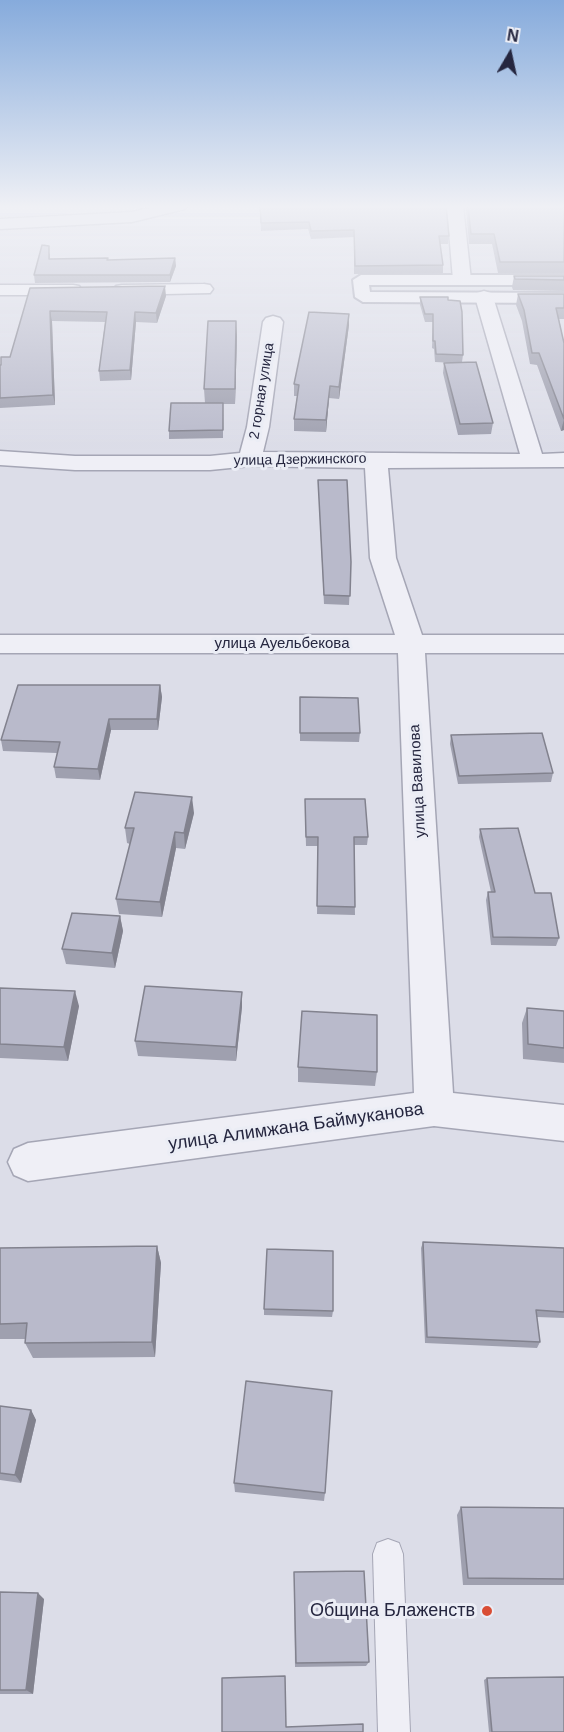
<!DOCTYPE html>
<meta charset="utf-8">
<style>
body{margin:0}
#map{position:relative;width:564px;height:1732px;overflow:hidden;background:#dcdde8;font-family:Arial,sans-serif}
canvas{display:block}
.north{position:absolute;left:480px;top:24px;width:60px;height:60px;-webkit-text-stroke:4px #ebedf5;paint-order:stroke;rotate:9deg;font-size:16px;font-weight:700;line-height:24px;text-align:center;color:#25263f}
.north::after{content:'';display:block;margin:auto;width:21px;height:27px;background:#25263f;clip-path:polygon(50% 0,100% 100%,50% 72%,0 100%)}
</style>
<div id="map">
<canvas width="564" height="1732"></canvas>
<div class="north">N</div>
</div>
<script>
const ctx = document.querySelector('canvas').getContext('2d');
ctx.lineJoin = 'round';
const poly = rows => new Path2D(rows.map(r => 'M' + r).join(''));
function stroke(path, color, width, dash) { ctx.strokeStyle = color; ctx.lineWidth = width; ctx.lineCap = dash ? 'butt' : 'round'; ctx.setLineDash(dash || []); ctx.stroke(path); }
function fill(path, color) { ctx.fillStyle = color; ctx.fill(path, 'evenodd'); }
function write(font, color, halo, rows, align = 'center') {
  ctx.font = font + ' Arial,sans-serif'; ctx.lineWidth = 6; ctx.setLineDash([]); ctx.textBaseline = 'middle'; ctx.strokeStyle = halo; ctx.fillStyle = color; for (const [text, x, y, turn = 0] of rows) {
    ctx.save(); ctx.translate(x, y); ctx.rotate((+turn || 0) * Math.PI / 180); ctx.textAlign = isNaN(turn) ? turn : align; if (halo) ctx.strokeText(text, 0, 0); ctx.fillText(text, 0, 0); ctx.restore();
  }
}
const service = poly([
 [388,1539,399,1543,403,1554,410,1732,378,1732,373,1554,377,1543,388,1539]
]);
const pedestrian = poly([
 [361,275,564,275,564,285,369,285,370,292,564,293,564,303,363,302,355,297,353,280,361,275]
]);
const minor = poly([
 [158,206,187,206,185,209,132,222,0,229,0,219,132,212,158,206],
 [447,206,463,206,471,280,468,284,462,285,456,284,453,280,447,206],
 [204,284,210,285,213,289,210,293,122,295,116,294,113,290,116,286,122,285,204,284],
 [0,285,73,285,79,286,82,290,79,294,73,295,0,295,0,285],
 [484,291,491,293,493,297,542,454,564,453,564,467,388,468,396,558,422,635,564,635,564,653,425,653,453,1093,564,1105,564,1141,434,1126,28,1181,14,1175,8,1162,14,1149,28,1143,414,1093,398,653,0,653,0,635,395,635,370,558,365,468,250,466,210,470,75,470,0,465,0,451,75,456,210,456,240,453,247,427,263,322,266,318,273,316,280,318,283,322,269,427,263,452,520,454,475,297,477,293,484,291]
]);
stroke(service, '#a5a6b5', 2);
stroke(pedestrian, '#a5a6b5', 4);
stroke(minor, '#a5a6b5', 3);
fill(service, '#efeff6');
fill(pedestrian, '#efeff6');
fill(minor, '#efeff6');
fill(poly([
 [260,206,449,236,448,244,440,244,443,265,443,273,354,274,354,237,311,239,308,229,261,231],
 [466,206,564,206,564,273,498,273,492,244,469,244,466,210],
 [50,253,50,259,108,260,175,258,176,266,170,282,35,283,34,275],
 [514,276,564,276,564,291,513,290,512,287],
 [30,288,166,296,157,323,136,322,131,380,100,381,99,371,105,322,52,321,55,405,0,408,0,365,1,365,10,357],
 [518,294,564,294,564,319,559,319,564,343,564,430,561,431,537,365,530,364,522,321,516,305],
 [420,297,463,355,462,362,493,423,491,434,458,435,443,373,444,363,455,363,435,362,434,349,432,348,433,322,425,322,420,305],
 [349,314,349,325,339,399,329,398,326,432,294,431,294,419,297,396,294,396,294,384],
 [237,335,235,404,223,404,223,438,169,439,169,431,205,403,204,389],
 [318,480,351,562,349,605,324,604],
 [160,685,162,697,158,730,111,730,100,780,56,778,54,767,57,753,3,751,1,740],
 [300,697,360,733,359,742,300,741],
 [451,735,553,773,551,782,458,784,450,744],
 [305,808,368,837,367,845,354,845,355,915,317,914,318,846,306,846],
 [194,813,185,849,176,848,162,917,119,914,116,899,130,844,127,843,125,828],
 [480,829,559,938,556,946,491,945,486,900,488,892,491,892,479,837],
 [120,916,123,931,115,968,66,964,62,949],
 [0,988,79,1006,68,1061,0,1058],
 [242,1007,236,1061,138,1056,135,1041],
 [527,1008,564,1011,564,1063,523,1059,522,1023],
 [298,1067,377,1072,375,1086,298,1082],
 [423,1242,564,1248,564,1318,537,1317,540,1342,537,1348,425,1343,421,1248],
 [157,1246,161,1263,155,1357,33,1358,25,1343,26,1339,0,1339,0,1248],
 [264,1309,333,1311,332,1317,264,1315],
 [0,1406,31,1410,36,1420,21,1483,0,1480],
 [234,1483,325,1493,324,1501,235,1492],
 [461,1507,564,1508,564,1585,463,1585,457,1515],
 [294,1578,369,1662,366,1666,295,1667],
 [0,1592,44,1599,33,1694,0,1694],
 [487,1678,564,1732,489,1732,484,1680]
]), '#9fa0af');
fill(poly([
 [175,258,176,266,170,282,170,275],
 [165,286,166,296,157,323,156,313],
 [50,311,52,321,55,405,53,395],
 [135,312,136,322,131,380,130,370],
 [349,314,349,325,339,399,339,387],
 [236,321,237,335,235,404,235,389],
 [330,386,329,398,326,432,326,420],
 [564,419,564,430,561,431],
 [160,685,162,697,158,730,157,719],
 [109,719,111,730,100,780,98,769],
 [192,797,194,813,185,849,184,833],
 [175,832,176,848,162,917,160,902],
 [120,916,123,931,115,968,112,953],
 [75,991,79,1006,68,1061,64,1047],
 [242,992,242,1007,236,1061,236,1047],
 [157,1246,161,1263,155,1357,152,1342],
 [31,1410,36,1420,21,1483,15,1475],
 [38,1593,44,1599,33,1694,26,1690]
]), '#82828e');
const building = poly([
 [260,206,446,206,449,236,439,236,443,265,355,266,354,230,311,231,309,222,261,223,260,206],
 [468,206,564,206,564,262,500,262,494,234,471,234,468,206],
 [42,245,49,246,49,259,108,258,107,260,175,258,170,275,34,275,42,245],
 [514,276,564,276,564,280,515,279,514,276],
 [165,286,156,313,135,312,130,370,99,371,107,312,50,311,53,395,0,398,0,365,1,365,1,357,10,357,30,288,165,286],
 [518,294,564,294,564,308,556,308,564,343,564,419,539,353,532,353,524,310,518,294],
 [420,297,448,297,448,300,460,301,462,312,463,355,436,354,435,341,433,341,433,314,425,314,420,297],
 [309,312,349,314,339,387,330,386,326,420,294,419,299,385,294,384,309,312],
 [208,321,236,321,235,389,204,389,208,321],
 [476,362,493,423,460,424,444,363,476,362],
 [171,403,223,403,223,430,169,431,171,403],
 [318,480,347,480,351,562,350,596,324,595,318,480],
 [18,685,160,685,157,719,109,719,98,769,54,767,60,742,1,740,18,685],
 [300,697,358,698,360,733,300,733,300,697],
 [542,733,553,773,459,776,451,735,542,733],
 [135,792,192,797,184,833,175,832,160,902,116,899,134,828,125,828,135,792],
 [305,799,365,799,368,837,354,837,355,907,317,906,318,837,306,837,305,799],
 [518,828,535,893,551,893,559,938,493,937,488,892,495,892,480,829,518,828],
 [72,913,120,916,112,953,62,949,72,913],
 [145,986,242,992,236,1047,135,1041,145,986],
 [0,988,75,991,64,1047,0,1044,0,988],
 [527,1008,564,1011,564,1048,528,1044,527,1008],
 [302,1011,377,1015,377,1072,298,1067,302,1011],
 [423,1242,564,1248,564,1312,536,1310,540,1342,427,1337,423,1242],
 [157,1246,152,1342,25,1343,27,1323,0,1324,0,1248,157,1246],
 [267,1249,333,1251,333,1311,264,1309,267,1249],
 [246,1381,332,1391,325,1493,234,1483,246,1381],
 [0,1406,31,1410,15,1475,0,1473,0,1406],
 [461,1507,564,1508,564,1579,468,1578,461,1507],
 [364,1571,369,1662,296,1663,294,1572,364,1571],
 [0,1592,38,1593,26,1690,0,1690,0,1592],
 [285,1676,286,1727,363,1724,363,1732,222,1732,222,1678,285,1676],
 [564,1677,564,1732,492,1732,487,1678,564,1677]
]);
fill(building, '#b9bacb');
stroke(building, '#82828e', 1.5);
const sky = ctx.createLinearGradient(0, 0, 0, 449);
sky.addColorStop(0, '#86abdc');
sky.addColorStop(0.46, '#eff0f5');
sky.addColorStop(1, '#eff0f500');
ctx.fillStyle = sky;
ctx.fillRect(0, 0, 564, 449);
for (const [x, y, r, color] of [
 [487,1611,6,"#d94d35"]
]) { const dot = new Path2D(); dot.arc(x, y, r, 0, 2 * Math.PI); ctx.fillStyle = color; ctx.fill(dot); stroke(dot, '#ebedf5', 2); }
write('14px', '#25263f', '#ebedf5', [
 ["2 горная улица",262,391,-81],
 ["улица Дзержинского",300,460,-1]
]);
write('15px', '#25263f', '#ebedf5', [
 ["улица Ауельбекова",282,644],
 ["улица Вавилова",418,781,-93]
]);
write('18px', '#25263f', '#ebedf5', [
 ["улица Алимжана Баймуканова",296,1127,-8]
]);
write('18px', '#25263f', '#ebedf5', [
 ["Община Блаженств",475,1611]
], 'right');
</script>
